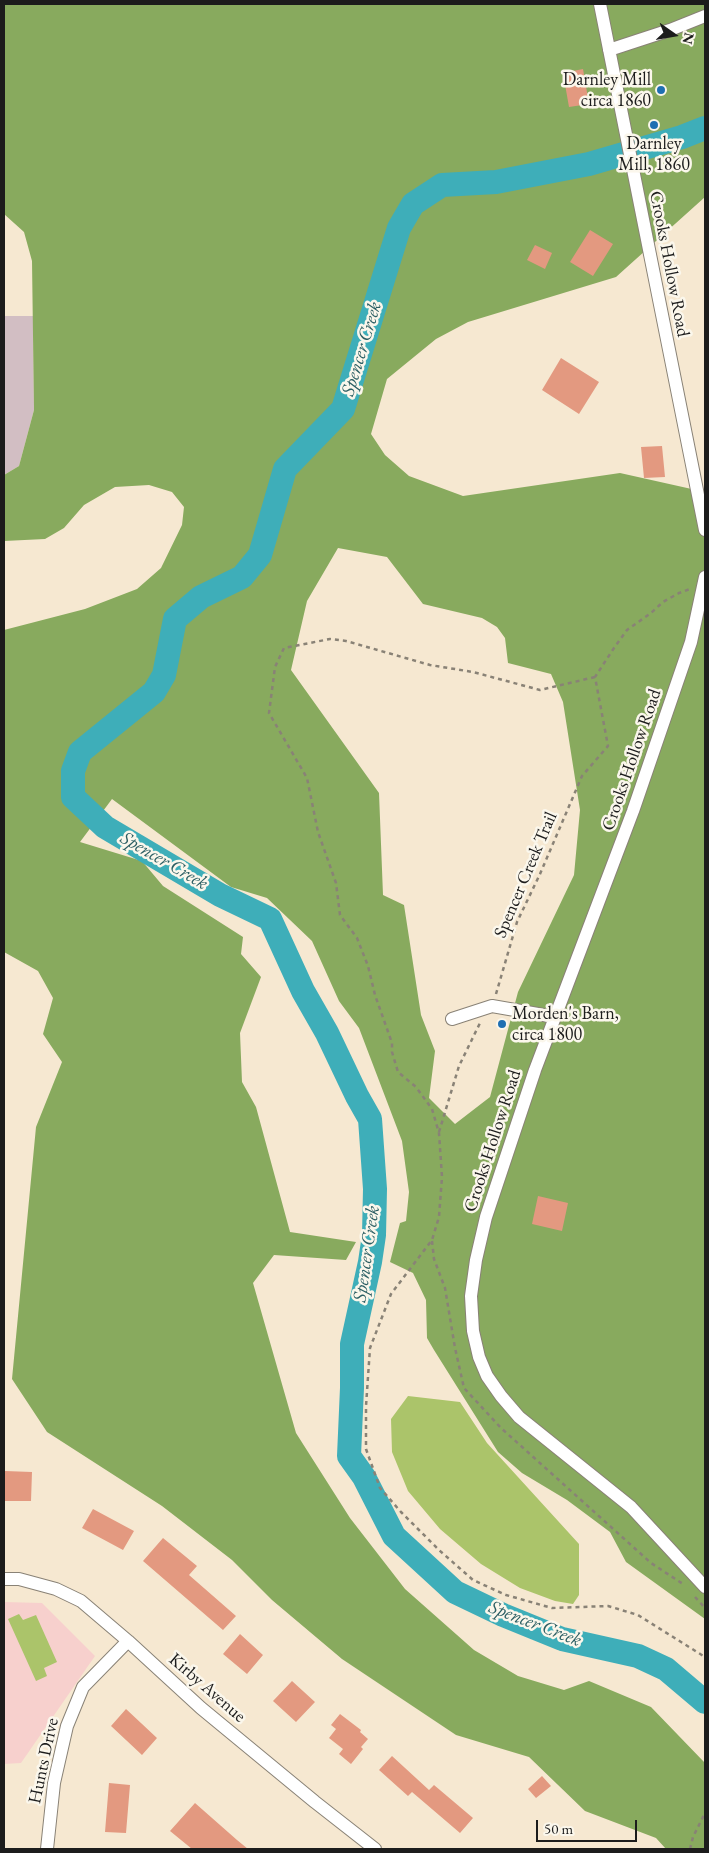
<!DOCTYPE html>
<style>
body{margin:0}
#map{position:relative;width:709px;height:1853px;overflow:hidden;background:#f6e8d1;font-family:"EB Garamond",serif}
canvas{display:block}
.frame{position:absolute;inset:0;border:5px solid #1c1c1c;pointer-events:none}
.north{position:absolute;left:649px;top:10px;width:50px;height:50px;-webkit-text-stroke:4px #fbf7ec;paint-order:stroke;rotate:103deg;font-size:14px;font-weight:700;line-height:20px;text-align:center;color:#1c1c1c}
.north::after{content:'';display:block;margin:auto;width:18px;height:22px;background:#1c1c1c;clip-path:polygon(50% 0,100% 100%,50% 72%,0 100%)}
.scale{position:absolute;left:536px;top:1820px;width:101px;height:22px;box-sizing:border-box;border:2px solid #1c1c1c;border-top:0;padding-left:6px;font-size:15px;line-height:18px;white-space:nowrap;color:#1c1c1c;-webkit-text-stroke:4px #fbf7ec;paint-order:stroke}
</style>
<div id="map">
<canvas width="709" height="1853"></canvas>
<div class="frame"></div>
<div class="north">N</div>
<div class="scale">50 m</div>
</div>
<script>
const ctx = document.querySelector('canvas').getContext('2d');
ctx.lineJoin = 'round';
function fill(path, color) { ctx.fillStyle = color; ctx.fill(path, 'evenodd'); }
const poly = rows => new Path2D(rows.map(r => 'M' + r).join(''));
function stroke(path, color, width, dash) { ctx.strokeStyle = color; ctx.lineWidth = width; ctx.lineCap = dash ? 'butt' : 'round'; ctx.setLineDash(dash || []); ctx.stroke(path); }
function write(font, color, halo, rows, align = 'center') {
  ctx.font = font + ' "EB Garamond",serif'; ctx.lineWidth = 5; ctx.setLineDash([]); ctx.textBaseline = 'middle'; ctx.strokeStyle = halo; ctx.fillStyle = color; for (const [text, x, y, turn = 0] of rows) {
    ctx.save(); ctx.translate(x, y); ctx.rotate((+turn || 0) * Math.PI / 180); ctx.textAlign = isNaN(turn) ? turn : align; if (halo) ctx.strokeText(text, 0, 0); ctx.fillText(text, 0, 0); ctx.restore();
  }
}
fill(poly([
 [4,1602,42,1603,95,1656,21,1763,4,1764]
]), '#f7d0cd');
fill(poly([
 [4,316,33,316,34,410,19,466,4,475]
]), '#d2bec3');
fill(poly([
 [408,1396,460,1402,487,1443,579,1544,579,1595,573,1604,555,1601,520,1588,481,1564,440,1529,408,1491,392,1452,391,1419],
 [19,1614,23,1620,36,1615,57,1662,44,1668,47,1676,36,1681,8,1619]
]), '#abc46a');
fill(poly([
 [4,4,705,4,705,197,616,277,468,322,436,339,387,379,371,434,385,455,409,476,463,496,620,473,705,492,705,1619,626,1562,610,1532,567,1500,522,1473,498,1452,434,1350,427,1338,426,1300,413,1273,390,1262,400,1223,406,1221,409,1192,402,1141,359,1028,339,1001,312,941,267,898,231,887,112,799,80,842,142,861,163,886,243,937,241,954,261,977,240,1033,242,1082,256,1107,290,1232,356,1242,346,1260,274,1255,253,1283,296,1433,350,1518,405,1589,474,1650,518,1676,564,1690,589,1681,651,1707,705,1763,705,1849,666,1849,656,1838,585,1811,529,1757,456,1735,342,1659,272,1600,232,1560,162,1506,47,1432,12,1379,36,1127,62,1062,43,1034,53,998,38,971,4,952,4,630,85,609,137,589,161,568,182,525,184,507,172,492,149,485,115,487,84,505,64,528,45,539,4,541,4,475,19,466,34,410,32,261,24,232,4,214],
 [338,548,387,557,423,604,482,618,497,627,505,638,508,663,551,674,563,702,580,810,574,875,518,992,490,1097,455,1124,429,1098,435,1051,421,1015,404,905,383,895,379,793,291,670,307,601]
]), '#88aa5e');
stroke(poly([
 [705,128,682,137,589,164,496,182,442,185,413,204,399,228,343,409,285,469,260,555,242,577,201,597,175,619,164,675,154,692,80,752,73,771,73,797,105,827,220,895,270,919,303,991,327,1033,357,1096,370,1119,375,1189,374,1235,370,1262,352,1344,352,1388,349,1456,364,1477,394,1536,455,1592,503,1615,562,1639,638,1656,666,1669,705,1702]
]), '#3eaeb9', 24);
fill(poly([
 [583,69,589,104,569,107,563,73],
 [590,230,613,244,593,276,570,262],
 [535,245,552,253,545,269,527,260],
 [561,358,599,382,579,414,542,390],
 [662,446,665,477,644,478,641,447],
 [538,1196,568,1203,562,1231,532,1224],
 [5,1471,32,1472,31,1501,4,1501],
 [93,1509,134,1531,123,1550,82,1528],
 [163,1538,197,1566,189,1575,236,1616,223,1630,143,1561],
 [240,1634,263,1655,247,1674,223,1654],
 [292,1681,315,1702,296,1722,273,1701],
 [126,1709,157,1738,142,1755,111,1726],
 [340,1714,361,1730,360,1732,368,1739,361,1747,363,1749,351,1764,339,1754,343,1749,329,1738,336,1729,331,1725],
 [392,1756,429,1790,434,1785,473,1818,460,1833,412,1792,408,1796,379,1770],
 [542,1776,551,1786,536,1798,528,1789],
 [109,1783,130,1785,126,1833,105,1832],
 [195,1803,237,1840,248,1849,192,1849,170,1831]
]), '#e39980');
const minor = poly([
 [600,4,705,530],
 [609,50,670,30,705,16],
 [705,577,691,642,633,811,535,1070,486,1217,476,1260,471,1296,473,1331,479,1357,487,1376,501,1396,519,1417,631,1507,705,1587],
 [452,1019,492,1006,555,1017],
 [4,1579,19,1579,56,1589,81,1601,128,1641,201,1708,315,1802,375,1849],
 [47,1849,54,1783,67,1726,83,1687,128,1641]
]);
stroke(minor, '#898276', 14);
stroke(poly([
 [595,677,540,690,473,672,430,665,346,641,330,639,284,648,275,667,269,713,307,778,318,832,336,883,340,915,357,938,368,966,375,995,392,1043,392,1052,398,1072,416,1087,432,1109,439,1133,442,1177,439,1217,432,1240,391,1294,370,1348,366,1406,366,1449,380,1488,401,1512,439,1550,473,1580,506,1595,552,1608,608,1606,638,1615,705,1657],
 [496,994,517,922,540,874,582,776,608,746,595,677,614,648,627,630,651,613,663,602,679,593,690,589],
 [439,1132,459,1066,480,1023],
 [432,1241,434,1259,445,1288,455,1348,464,1388,501,1428,651,1563,683,1584],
 [695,1597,705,1608],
 [690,1849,693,1837,705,1813]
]), '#898276', 2.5, [4, 4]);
stroke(minor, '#fff', 12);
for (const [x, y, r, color] of [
 [661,90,5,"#1f6fb2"],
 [654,125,5,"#1f6fb2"],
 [502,1024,5,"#1f6fb2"]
]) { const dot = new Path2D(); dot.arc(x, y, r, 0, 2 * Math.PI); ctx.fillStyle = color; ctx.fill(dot); stroke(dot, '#fbf7ec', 2); }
write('18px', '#1c1c1c', '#fbf7ec', [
 ["Darnley Mill",651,80],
 ["circa 1860",651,101],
 ["Darnley",654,144,"center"],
 ["Mill, 1860",654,165,"center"],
 ["Morden's Barn,",512,1014,"left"],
 ["circa 1800",512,1035,"left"]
], 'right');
write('18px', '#1c1c1c', '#fbf7ec', [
 ["Crooks Hollow Road",669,264,79],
 ["Crooks Hollow Road",632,760,-71],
 ["Spencer Creek Trail",526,875,-67],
 ["Crooks Hollow Road",493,1141,-72],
 ["Kirby Avenue",207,1688,41],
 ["Hunts Drive",44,1761,-78]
]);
write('italic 19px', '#2b5e63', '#fbf7ec', [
 ["Spencer Creek",362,349,-73],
 ["Spencer Creek",164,861,30],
 ["Spencer Creek",367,1254,-82],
 ["Spencer Creek",535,1624,21]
]);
</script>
